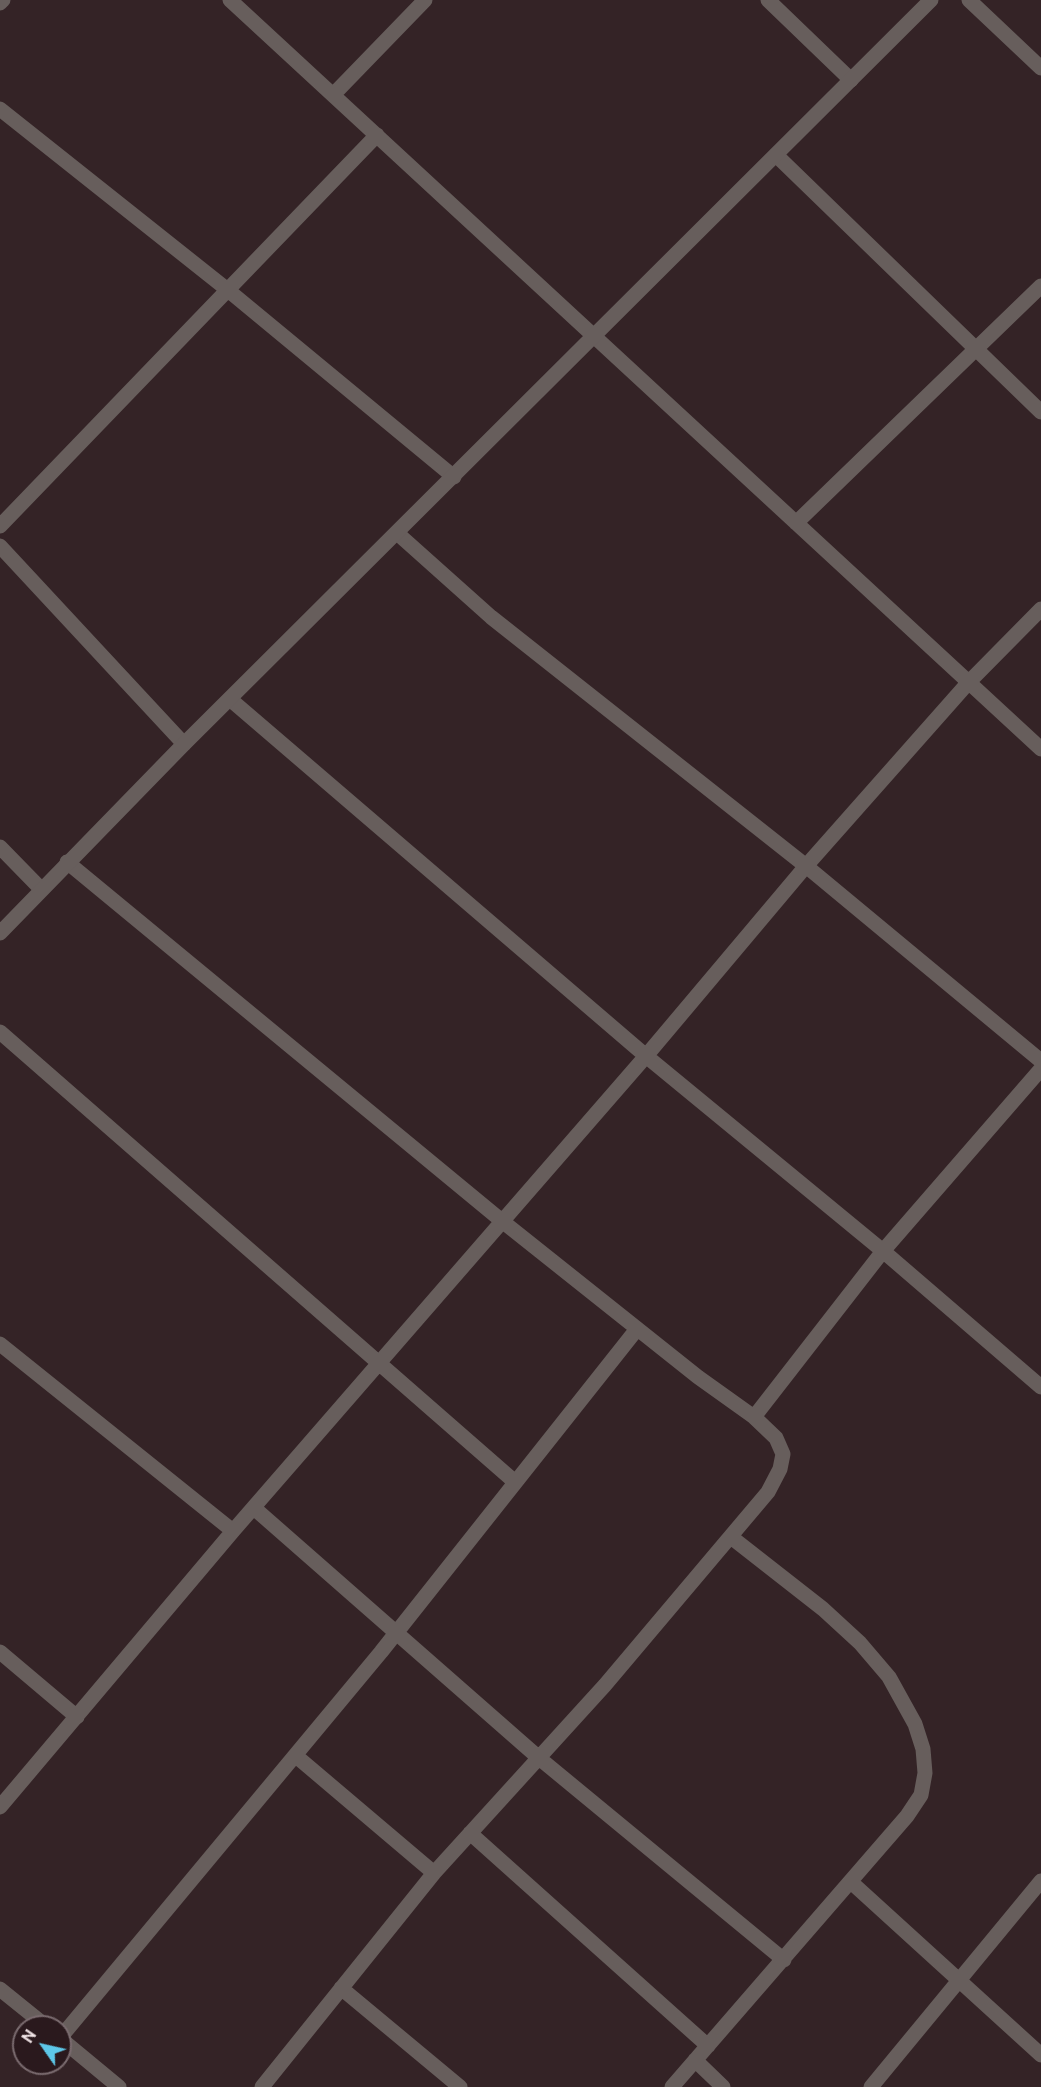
<!DOCTYPE html>
<style>
body{margin:0}
#map{position:relative;width:1041px;height:2087px;overflow:hidden;background:#342326;font-family:Ubuntu,sans-serif}
canvas{display:block}
.north{position:absolute;left:12px;top:2015px;width:60px;height:60px;box-sizing:border-box;background:#2a191d;border:2px solid #7a6b6f;border-radius:50%;rotate:304deg;font-size:16px;font-weight:700;line-height:24px;text-align:center;color:#f3e7e9}
.north::after{content:'';display:block;margin:auto;width:21px;height:27px;background:#5dc7e8;clip-path:polygon(50% 0,100% 100%,50% 72%,0 100%)}
</style>
<div id="map">
<canvas width="1041" height="2087"></canvas>
<div class="north">N</div>
</div>
<script>
const ctx = document.querySelector('canvas').getContext('2d');
ctx.lineJoin = 'round';
const poly = rows => new Path2D(rows.map(r => 'M' + r).join(''));
function stroke(path, color, width, dash) { ctx.strokeStyle = color; ctx.lineWidth = width; ctx.lineCap = dash ? 'butt' : 'round'; ctx.setLineDash(dash || []); ctx.stroke(path); }
stroke(poly([
 [230,0,1041,749],
 [768,0,851,80],
 [969,0,1041,68],
 [0,3,3,0],
 [333,95,425,0],
 [0,109,229,291,454,477],
 [776,155,1041,412],
 [796,523,1041,286],
 [0,526,377,135],
 [397,533,491,617,806,866,1041,1061],
 [0,546,184,744],
 [231,700,646,1056,883,1251,1041,1387],
 [0,847,41,889],
 [67,862,502,1221,698,1377,754,1417,883,1251,1041,1069],
 [0,1032,515,1482],
 [0,1344,233,1531],
 [254,1508,539,1758,784,1960],
 [0,1652,77,1717],
 [296,1756,434,1873],
 [0,1807,233,1531,646,1056,806,866,968,683,1041,609],
 [470,1833,708,2046],
 [851,1882,1041,2055],
 [341,1988,460,2087],
 [0,1989,47,2027],
 [60,2038,381,1652,637,1329],
 [61,2039,119,2087],
 [695,2060,723,2087],
 [262,2087,434,1873,605,1685,768,1492,780,1469,783,1454,776,1438,754,1417],
 [672,2087,907,1816,921,1795,925,1773,923,1749,915,1724,889,1677,860,1643,823,1609,731,1537],
 [871,2087,1041,1881]
]), '#675e5c', 15);
stroke(poly([
 [0,933,184,744,931,0]
]), '#675e5c', 15);
</script>
